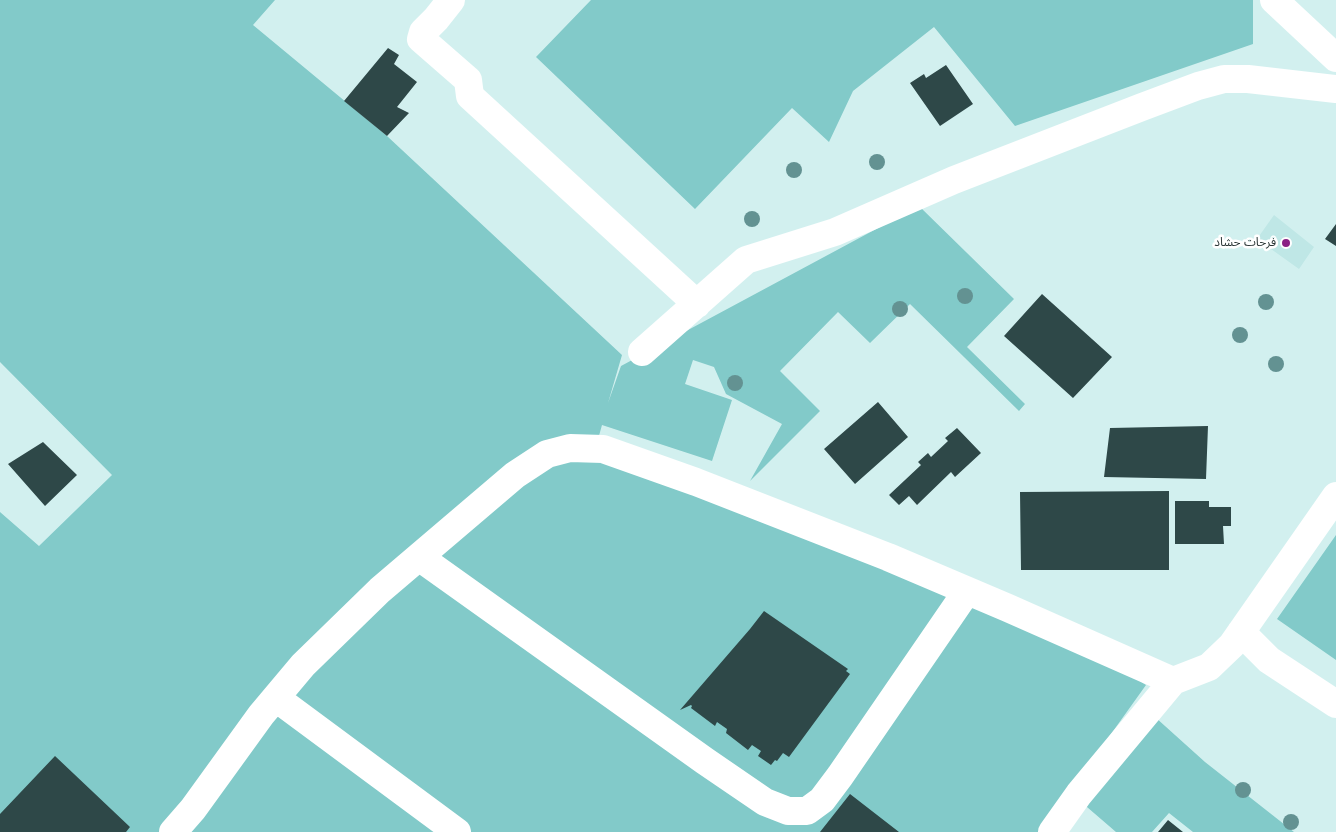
<!DOCTYPE html>
<meta charset="utf-8">
<style>
body{margin:0}
canvas{display:block;background:#d2f0ef}
</style>
<canvas width="1336" height="832"></canvas>
<script>
const ctx = document.querySelector('canvas').getContext('2d');
ctx.lineJoin = 'round';
function fill(path, color) { ctx.fillStyle = color; ctx.fill(path, 'evenodd'); }
const poly = rows => new Path2D(rows.map(r => 'M' + r).join(''));
function stroke(path, color, width, dash) { ctx.strokeStyle = color; ctx.lineWidth = width; ctx.lineCap = dash ? 'butt' : 'round'; ctx.setLineDash(dash || []); ctx.stroke(path); }
function write(font, color, halo, rows, align = 'center') {
  ctx.font = font + ' "PT Sans","Noto Sans Arabic",sans-serif'; ctx.lineWidth = 5; ctx.setLineDash([]); ctx.textBaseline = 'middle'; ctx.strokeStyle = halo; ctx.fillStyle = color; for (const [text, x, y, turn = 0] of rows) {
    ctx.save(); ctx.translate(x, y); ctx.rotate((+turn || 0) * Math.PI / 180); ctx.textAlign = isNaN(turn) ? turn : align; if (halo) ctx.strokeText(text, 0, 0); ctx.fillText(text, 0, 0); ctx.restore();
  }
}
fill(poly([
 [1274,215,1314,247,1299,269,1257,239]
]), '#bfe7e6');
fill(poly([
 [0,0,275,0,253,25,387,136,622,355,608,403,621,366,919,206,1014,299,967,347,1025,404,1019,411,910,304,870,343,838,312,780,371,820,411,750,481,782,424,726,394,714,367,693,360,685,384,732,400,712,461,602,425,595,450,1007,595,1146,685,1041,832,0,832,0,512,39,546,112,475,0,362],
 [591,0,1253,0,1253,44,1015,126,934,27,853,91,829,142,792,108,695,209,536,57],
 [1336,535,1336,660,1277,619],
 [1155,717,1205,762,1294,832,1193,832,1169,813,1152,832,1116,832,1080,801]
]), '#82cac9');
fill(poly([
 [388,48,399,55,394,64,417,82,397,107,409,113,387,136,344,101],
 [946,65,973,104,940,126,910,83,924,74,926,78],
 [1336,224,1336,246,1325,239],
 [1042,294,1112,357,1073,398,1004,336],
 [878,402,908,437,855,484,824,449],
 [1208,426,1206,479,1104,477,1110,428],
 [957,428,981,453,955,477,951,472,917,505,909,496,899,505,889,495,921,465,918,462,928,453,931,457,948,441,945,438],
 [43,442,77,475,45,506,8,464],
 [1169,491,1169,570,1021,570,1020,492],
 [1175,501,1209,501,1209,507,1231,507,1231,526,1223,526,1224,544,1175,544],
 [764,611,848,669,846,671,850,674,789,757,783,753,777,761,775,760,771,765,758,756,761,751,752,745,748,750,726,733,727,729,717,722,715,726,691,708,692,706,691,705,680,710,750,629],
 [55,756,130,827,126,832,0,832,0,814],
 [850,794,899,832,820,832],
 [1168,820,1183,832,1158,832]
]), '#2e4848');
stroke(poly([
 [451,0,436,19,423,32,421,39,468,80,470,96,697,304],
 [1274,0,1336,58],
 [642,352,746,260,835,232,954,180,1142,107,1198,86,1224,79,1248,79,1336,89],
 [419,557,705,761,765,802,788,811,807,811,822,800,840,776,967,591],
 [1241,632,1269,660,1336,704],
 [276,698,457,832],
 [173,832,193,809,261,715,303,665,380,590,515,475,547,454,570,448,603,449,696,482,888,557,1008,608,1173,681,1209,667,1232,645,1336,496],
 [1052,832,1079,794,1173,681]
]), '#fff', 28);
ctx.fillStyle = '#639292';
for (const [x, y] of [
 [877,162],
 [794,170],
 [752,219],
 [965,296],
 [1266,302],
 [900,309],
 [1240,335],
 [1276,364],
 [735,383],
 [1243,790],
 [1291,822]
]) { ctx.beginPath(); ctx.arc(x, y, 8, 0, 2 * Math.PI); ctx.fill(); }
for (const [x, y, r, color] of [
 [1286,243,5,"#8b2084"]
]) { const dot = new Path2D(); dot.arc(x, y, r, 0, 2 * Math.PI); ctx.fillStyle = color; ctx.fill(dot); stroke(dot, '#fff', 2); }
write('12px', '#2a3535', '#fff', [
 ["فرحات حشاد",1276,243]
], 'right');
</script>
